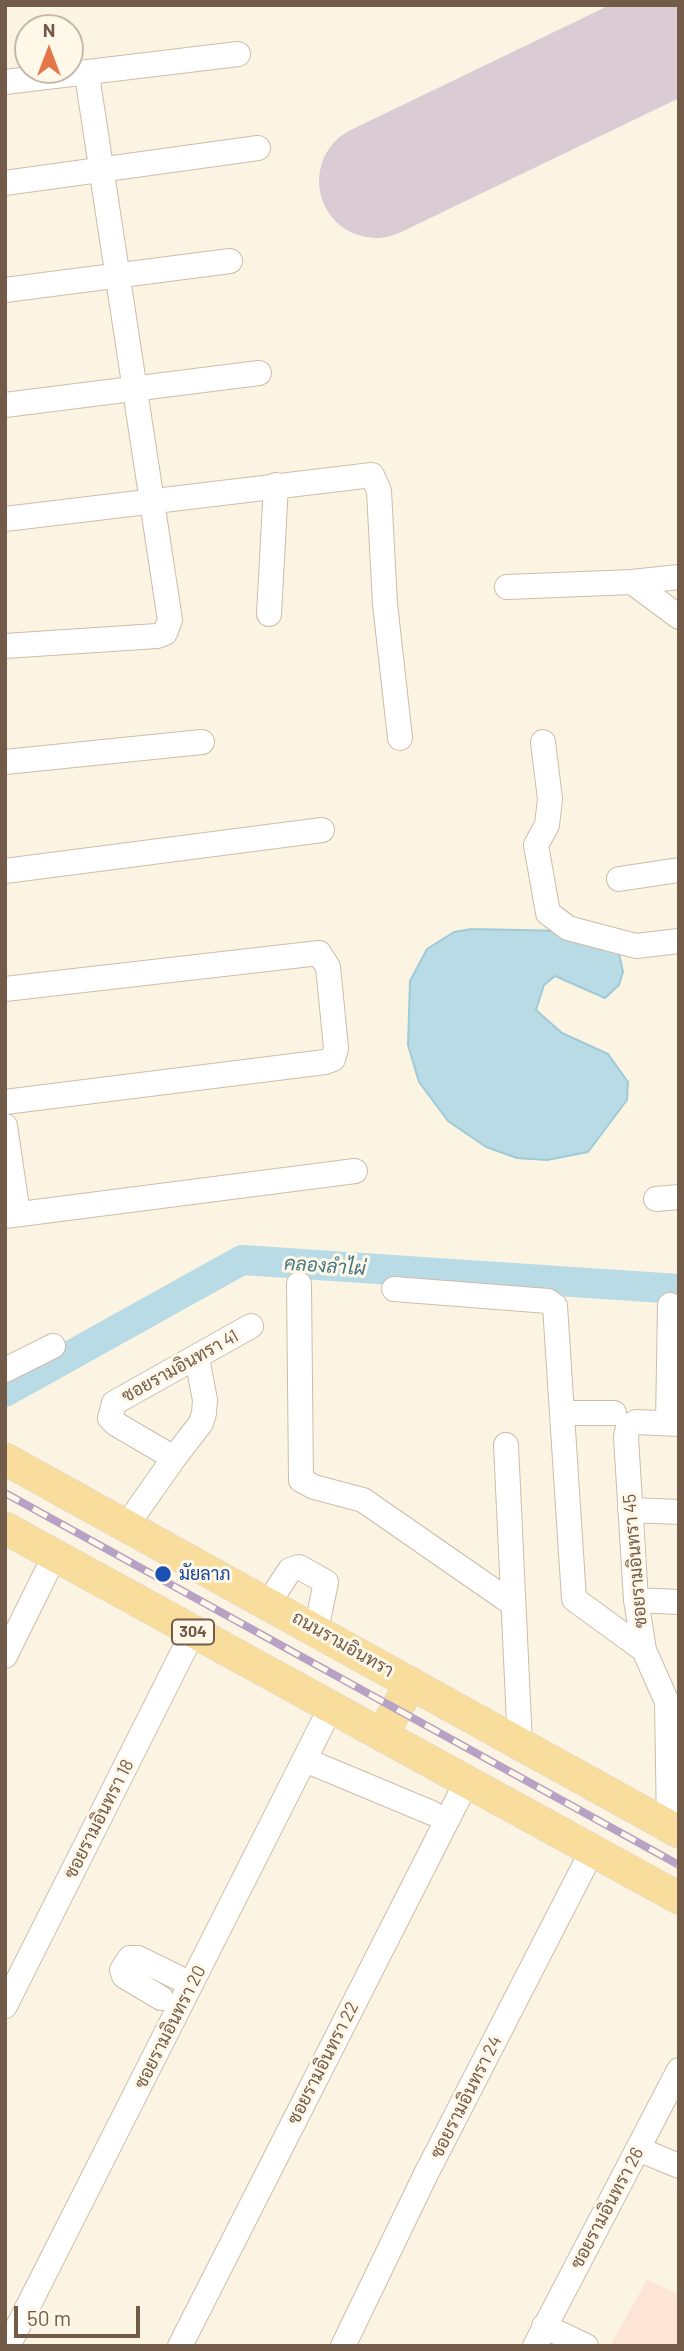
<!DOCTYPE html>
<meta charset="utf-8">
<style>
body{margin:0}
#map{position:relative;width:684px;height:2351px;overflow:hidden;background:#fcf4e3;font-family:Barlow,sans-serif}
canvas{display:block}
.frame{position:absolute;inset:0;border:7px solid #735b4a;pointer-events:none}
.north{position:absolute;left:14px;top:14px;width:70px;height:70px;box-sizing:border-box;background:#fff8e9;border:2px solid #c7b9a9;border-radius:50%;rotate:0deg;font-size:19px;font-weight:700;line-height:28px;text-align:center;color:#735b4a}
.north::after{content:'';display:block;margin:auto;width:24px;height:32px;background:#e4774a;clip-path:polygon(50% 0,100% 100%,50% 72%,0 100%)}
.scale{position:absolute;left:14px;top:2306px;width:126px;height:32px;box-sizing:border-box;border:4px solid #735b4a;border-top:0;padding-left:9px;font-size:21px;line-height:24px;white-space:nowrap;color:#735b4a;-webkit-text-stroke:5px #fff8e9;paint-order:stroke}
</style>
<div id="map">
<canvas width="684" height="2351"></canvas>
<div class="frame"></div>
<div class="north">N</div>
<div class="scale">50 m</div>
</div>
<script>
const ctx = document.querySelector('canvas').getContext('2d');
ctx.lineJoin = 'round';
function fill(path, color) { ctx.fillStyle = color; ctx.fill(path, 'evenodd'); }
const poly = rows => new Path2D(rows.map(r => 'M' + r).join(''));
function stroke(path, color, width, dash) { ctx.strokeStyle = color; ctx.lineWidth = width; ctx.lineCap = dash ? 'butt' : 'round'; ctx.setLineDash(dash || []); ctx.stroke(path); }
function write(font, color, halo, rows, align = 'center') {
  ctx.font = font + ' Barlow,Sarabun,sans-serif'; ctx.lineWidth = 6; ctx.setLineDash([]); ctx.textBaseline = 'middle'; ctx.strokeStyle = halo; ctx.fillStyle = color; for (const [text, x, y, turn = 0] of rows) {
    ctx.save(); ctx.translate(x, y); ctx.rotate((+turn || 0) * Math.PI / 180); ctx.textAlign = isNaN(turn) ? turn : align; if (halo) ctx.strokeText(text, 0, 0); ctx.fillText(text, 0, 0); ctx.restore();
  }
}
fill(poly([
 [647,2280,679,2294,679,2346,610,2346]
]), '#fce5d7');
const water = poly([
 [472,929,566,931,618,949,623,972,619,985,605,998,555,976,544,985,536,1010,562,1033,608,1054,628,1082,627,1100,588,1152,547,1160,517,1158,486,1147,448,1121,419,1082,408,1045,410,981,427,949,454,932,472,929]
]);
fill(water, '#b8dbe5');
stroke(water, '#9fcad6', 2);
stroke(poly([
 [5,1392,242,1260,679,1289]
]), '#b8dbe5', 30);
stroke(poly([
 [376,181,679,35]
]), '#dacbd4', 114);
const minor = poly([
 [5,82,238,54],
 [5,183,258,148],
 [5,290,230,261],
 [5,405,259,373],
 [5,519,372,475,379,491,385,604,400,738],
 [632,582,679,617],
 [507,587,632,582,679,577],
 [269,614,276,485],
 [5,646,157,636,165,633,170,620,87,75],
 [543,742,550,799,547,825,536,845,548,913,568,928,636,946,679,941],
 [5,762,202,742],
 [5,871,322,830],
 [619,879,679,870],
 [5,989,319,953,328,967,336,1048,333,1059,325,1062,5,1102],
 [5,1126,18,1214],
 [656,1199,679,1197],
 [5,1216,355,1171],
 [299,1284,301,1480,314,1487,363,1500,513,1604],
 [394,1289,548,1301,555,1306,574,1599,644,1650],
 [5,1370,53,1346],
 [562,1413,614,1413],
 [668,1423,670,1305],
 [506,1445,520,1744],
 [174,1458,201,1423,204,1413,205,1400,197,1358],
 [630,1510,679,1512],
 [127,1525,174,1458,116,1424,110,1418,114,1403,251,1326],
 [636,1600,679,1602],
 [269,1602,290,1570,299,1567,326,1582,316,1630],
 [5,1656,55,1555],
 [305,1760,432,1813],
 [669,1827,667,1702,644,1650,636,1600,626,1437,628,1427,636,1422,679,1424],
 [161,1998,124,1976,122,1970,130,1958,138,1958,191,1984],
 [5,2006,193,1632],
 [638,2149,679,2166],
 [544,2326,586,2346],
 [8,2346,331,1707],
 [180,2346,467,1781],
 [343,2346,426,2174,592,1851],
 [535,2346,679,2070]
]);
const major = poly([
 [5,1459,679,1832],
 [5,1528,679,1898],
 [382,1735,411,1683]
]);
stroke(minor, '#cdbcaa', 26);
stroke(major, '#dbd4d0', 33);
stroke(minor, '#fff', 24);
stroke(major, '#f9dd9d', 32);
const rail = poly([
 [5,1493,679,1865]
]);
stroke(rail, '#b7a2c5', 8);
stroke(rail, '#fff8e9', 5, [16]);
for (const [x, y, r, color] of [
 [163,1574,9,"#1a4fb4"]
]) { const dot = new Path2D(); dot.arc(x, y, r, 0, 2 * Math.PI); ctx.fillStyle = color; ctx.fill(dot); stroke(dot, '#fff8e9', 2.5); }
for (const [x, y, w] of [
 [193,1632,42]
]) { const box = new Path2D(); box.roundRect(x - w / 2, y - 12.5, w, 25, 5); ctx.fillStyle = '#fff8e9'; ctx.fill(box); stroke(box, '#735b4a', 2); }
write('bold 16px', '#735b4a', null, [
 ["304",193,1632]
]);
write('18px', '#735b4a', '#fff8e9', [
 ["ซอยรามอินทรา 41",180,1366,-29],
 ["ซอยรามอินทรา 45",635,1561,-95],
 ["ถนนรามอินทรา",343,1644,30],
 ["ซอยรามอินทรา 18",99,1819,-63],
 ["ซอยรามอินทรา 20",170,2027,-63],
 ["ซอยรามอินทรา 22",323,2063,-63],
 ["ซอยรามอินทรา 24",466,2097,-63],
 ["ซอยรามอินทรา 26",607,2208,-62]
]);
write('18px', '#164399', '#fff8e9', [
 ["มัยลาภ",179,1574]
], 'left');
write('italic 19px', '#447786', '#fff8e9', [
 ["คลองลำไผ่",325,1266,4]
]);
</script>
